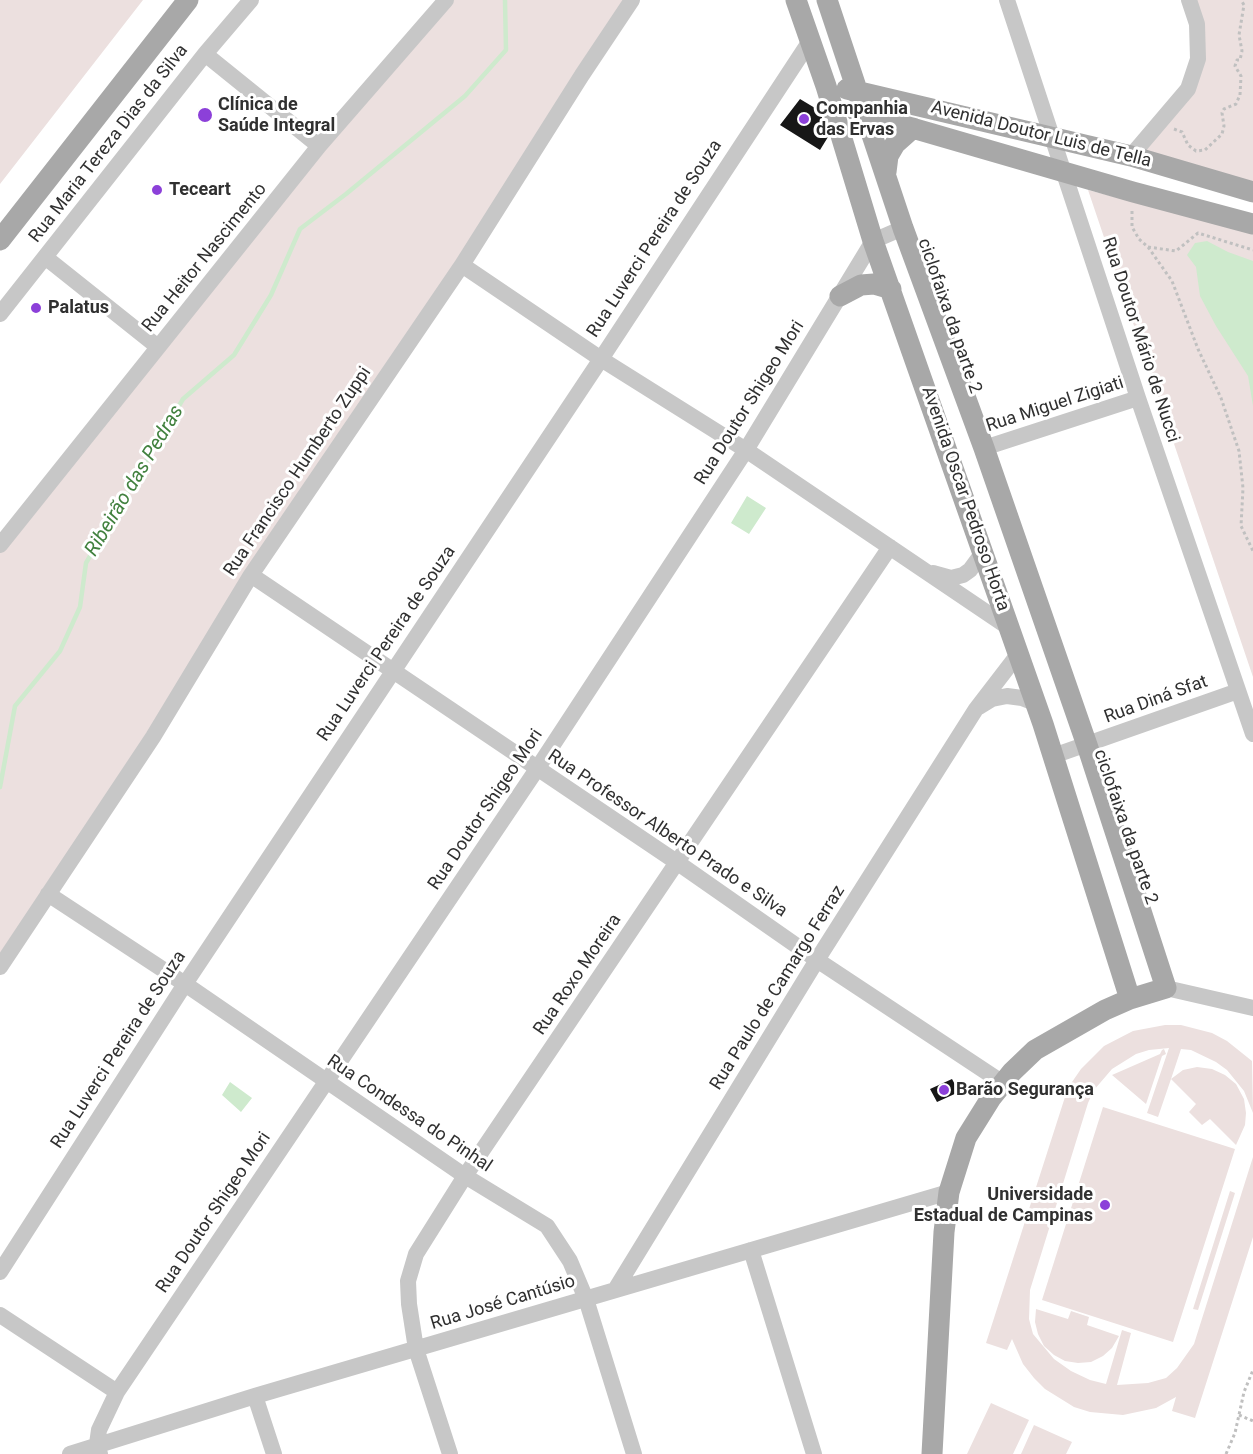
<!DOCTYPE html>
<meta charset="utf-8">
<style>
body{margin:0}
canvas{display:block;background:#fff}
</style>
<canvas width="1253" height="1454"></canvas>
<script>
const ctx = document.querySelector('canvas').getContext('2d');
ctx.lineJoin = 'round';
function fill(path, color) { ctx.fillStyle = color; ctx.fill(path, 'evenodd'); }
const poly = rows => new Path2D(rows.map(r => 'M' + r).join(''));
function stroke(path, color, width, dash) { ctx.strokeStyle = color; ctx.lineWidth = width; ctx.lineCap = dash ? 'butt' : 'round'; ctx.setLineDash(dash || []); ctx.stroke(path); }
function write(font, color, halo, rows, align = 'center') {
  ctx.font = font + ' Roboto,sans-serif'; ctx.lineWidth = 6; ctx.setLineDash([]); ctx.textBaseline = 'middle'; ctx.strokeStyle = halo; ctx.fillStyle = color; for (const [text, x, y, turn = 0] of rows) {
    ctx.save(); ctx.translate(x, y); ctx.rotate((+turn || 0) * Math.PI / 180); ctx.textAlign = isNaN(turn) ? turn : align; if (halo) ctx.strokeText(text, 0, 0); ctx.fillText(text, 0, 0); ctx.restore();
  }
}
fill(poly([
 [0,0,143,0,0,184],
 [446,0,626,0,0,967,0,545],
 [1189,0,1253,0,1253,191,1131,156,1188,89,1198,59],
 [1088,190,1253,233,1253,677],
 [1165,1025,1181,1025,1212,1033,1227,1041,1252,1061,1253,1113,1244,1091,1227,1070,1216,1062,1191,1050,1181,1049,1171,1079,1183,1070,1197,1067,1212,1069,1225,1075,1236,1084,1244,1099,1246,1113,1245,1125,1236,1145,1210,1119,1202,1125,1189,1112,1196,1104,1171,1079,1158,1117,1147,1113,1169,1048,1149,1050,1136,1054,1112,1069,1094,1090,1088,1103,1030,1290,1029,1319,1033,1334,1054,1359,1071,1371,1090,1380,1106,1384,1122,1330,1131,1333,1117,1385,1148,1383,1166,1378,1177,1368,1194,1344,1253,1157,1253,1237,1195,1418,1172,1411,1176,1397,1156,1408,1123,1415,1090,1412,1074,1407,1045,1389,1034,1378,1023,1364,1012,1339,1007,1350,986,1343,1065,1097,1072,1082,1081,1069,1104,1046,1133,1031],
 [1164,1049,1166,1054,1162,1056,1146,1104,1112,1075,1160,1054,1162,1050],
 [1103,1107,1235,1149,1173,1342,1042,1300],
 [1230,1191,1235,1193,1198,1310,1193,1309],
 [1036,1309,1068,1319,1071,1311,1089,1317,1087,1325,1119,1336,1112,1348,1103,1356,1091,1362,1078,1363,1065,1361,1054,1355,1044,1346,1038,1334,1035,1322],
 [991,1403,1029,1420,1013,1454,967,1454],
 [1034,1425,1072,1442,1066,1454,1021,1454]
]), '#ece0df');
fill(poly([
 [1207,241,1228,252,1253,261,1253,406,1248,376,1216,326,1200,296,1196,267,1187,255,1195,243],
 [747,496,766,508,749,534,731,523],
 [230,1082,252,1098,241,1112,222,1095]
]), '#ceeacd');
stroke(poly([
 [0,787,15,706,60,651,80,607,86,563,183,399,234,355,271,295,300,229,346,194,465,96,506,50,505,0]
]), '#ceeacd', 4.5);
fill(poly([
 [800,99,820,111,828,137,820,150,780,125],
 [952,1079,959,1092,937,1102,930,1089]
]), '#171717');
stroke(poly([
 [1174,129,1182,132,1188,145,1196,151,1205,150,1222,134,1224,126,1222,113,1224,109,1236,104,1240,95,1241,76,1235,66,1237,60,1240,60,1242,51,1239,35,1244,5,1241,0],
 [1132,211,1132,227,1139,239,1148,247,1172,281,1198,349,1221,398,1239,451,1243,488,1241,526,1253,551],
 [1148,247,1176,251,1198,233,1253,250],
 [1239,1415,1253,1421],
 [1226,1454,1235,1433,1244,1392,1253,1370]
]), '#c0c0c0', 3, [3, 3]);
stroke(poly([
 [1007,0,1138,398,1253,734],
 [205,54,319,146],
 [1131,156,1188,89,1198,59,1197,24,1189,0],
 [45,257,158,347],
 [462,265,601,359,746,450,1011,629],
 [0,314,205,54,251,0],
 [984,448,1138,398],
 [0,545,319,146,446,0],
 [933,573,951,578,963,575,970,570,984,551],
 [251,575,678,863,817,960,1003,1083],
 [979,707,992,699,1007,696,1022,698,1035,703],
 [1053,756,1238,691],
 [48,894,185,984,465,1176,547,1226,570,1261,586,1299,634,1454],
 [0,967,153,737,251,575,462,265,582,75,632,0],
 [1166,988,1253,1008],
 [751,1250,814,1454],
 [0,1272,185,984,601,359,810,41],
 [615,1290,817,960,976,709,1019,653],
 [0,1315,117,1392],
 [255,1396,274,1454],
 [70,1454,255,1396,949,1192],
 [100,1454,97,1444,99,1430,117,1392,537,769,746,450,873,241,903,228],
 [450,1454,416,1349,409,1304,408,1281,416,1254,465,1176,890,547]
]), '#c7c7c7', 16);
stroke(poly([
 [796,0,826,86,873,241,1043,724,1130,999],
 [827,0,903,228,984,448,1087,745,1166,988,1130,999,1105,1010,1035,1050,1012,1072,991,1098,966,1138,949,1192,944,1232,932,1454],
 [847,89,1131,156,1253,192],
 [857,112,1133,192,1253,224],
 [886,172,888,156,895,144,913,128],
 [0,240,188,0],
 [840,296,861,285,874,284,891,289]
]), '#a8a8a8', 21);
for (const [x, y, r, color] of [
 [205,115,8,"#8c40d9"],
 [804,119,6,"#8c40d9"],
 [157,190,6,"#8c40d9"],
 [36,308,6,"#8c40d9"],
 [944,1090,6,"#8c40d9"],
 [1105,1205,6,"#8c40d9"]
]) { const dot = new Path2D(); dot.arc(x, y, r, 0, 2 * Math.PI); ctx.fillStyle = color; ctx.fill(dot); stroke(dot, '#fff', 2); }
write('bold 18px', '#303030', '#fff', [
 ["Clínica de",218,105],
 ["Saúde Integral",218,126],
 ["Companhia",816,109],
 ["das Ervas",816,130],
 ["Teceart",169,190],
 ["Palatus",48,308],
 ["Barão Segurança",956,1090],
 ["Universidade",1093,1195,"right"],
 ["Estadual de Campinas",1093,1216,"right"]
], 'left');
write('18px', '#303030', '#fff', [
 ["Avenida Doutor Luis de Tella",1041,135,14],
 ["Rua Maria Tereza Dias da Silva",109,144,-52],
 ["Rua Luverci Pereira de Souza",655,239,-57],
 ["Rua Heitor Nascimento",205,258,-51],
 ["ciclofaixa da parte 2",949,316,71],
 ["Rua Doutor Mário de Nucci",1140,340,72],
 ["Rua Doutor Shigeo Mori",750,403,-58],
 ["Rua Miguel Zigiati",1055,405,-18],
 ["Rua Francisco Humberto Zuppi",298,472,-56],
 ["Avenida Oscar Pedroso Horta",965,499,71],
 ["Rua Luverci Pereira de Souza",387,644,-56],
 ["Rua Diná Sfat",1156,700,-20],
 ["Rua Doutor Shigeo Mori",486,810,-56],
 ["ciclofaixa da parte 2",1125,827,71],
 ["Rua Professor Alberto Prado e Silva",667,834,34],
 ["Rua Roxo Moreira",578,975,-56],
 ["Rua Paulo de Camargo Ferraz",778,988,-58],
 ["Rua Luverci Pereira de Souza",119,1050,-57],
 ["Rua Condessa do Pinhal",409,1114,34],
 ["Rua Doutor Shigeo Mori",214,1213,-56],
 ["Rua José Cantúsio",503,1303,-17]
]);
write('italic 20px', '#41813e', '#fff', [
 ["Ribeirão das Pedras",135,481,-59]
]);
</script>
